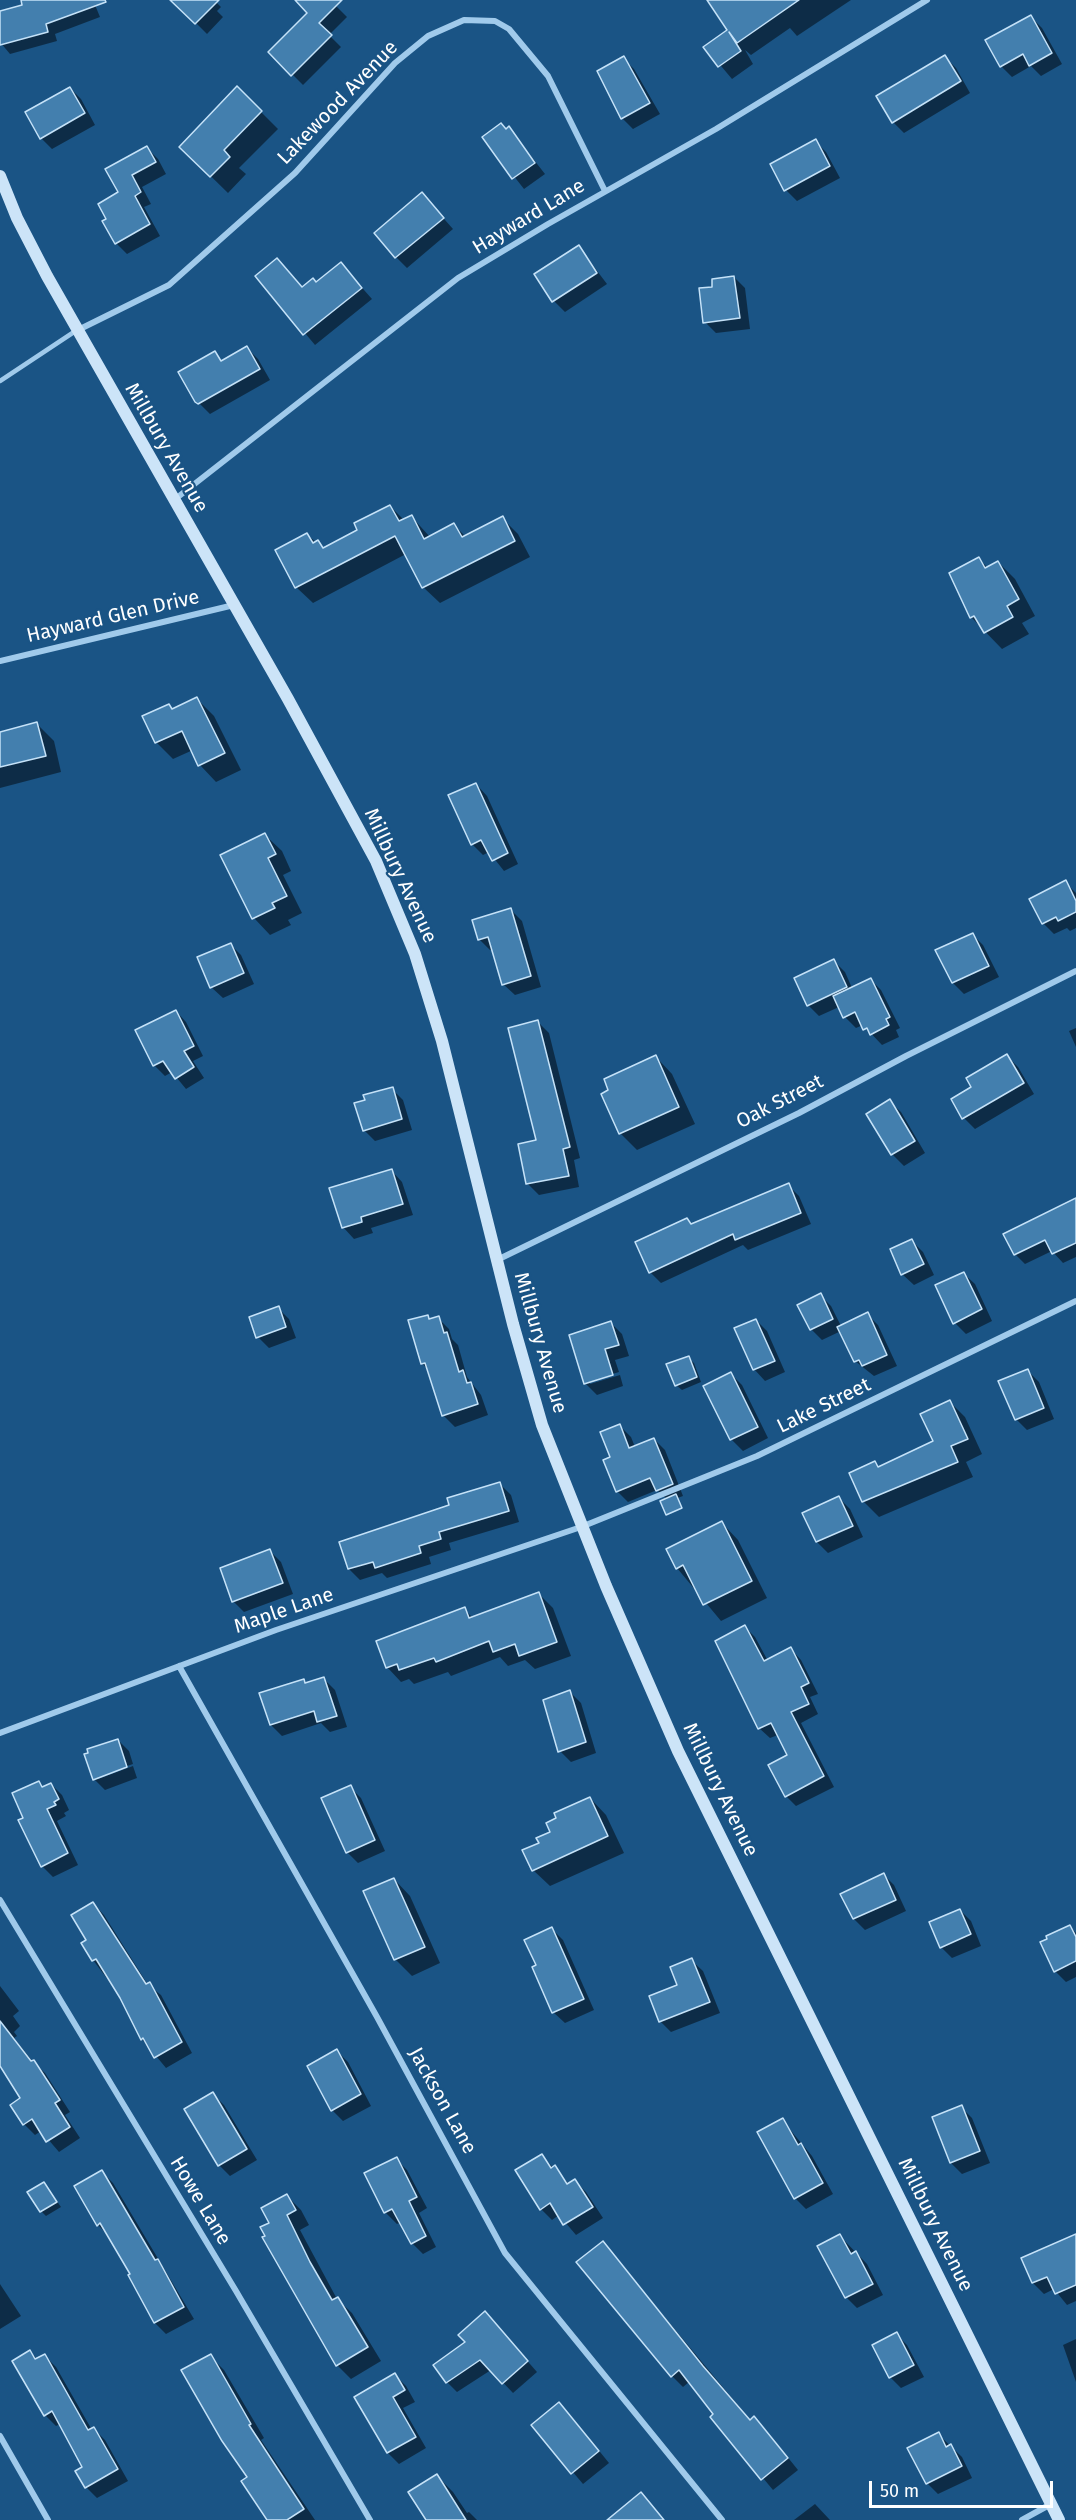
<!DOCTYPE html>
<style>
body{margin:0}
#map{position:relative;width:1076px;height:2520px;overflow:hidden;background:#1a5485;font-family:"Fira Sans",sans-serif}
canvas{display:block}
.scale{position:absolute;left:869px;top:2481px;width:184px;height:27px;box-sizing:border-box;border:3px solid #fff;border-top:0;padding-left:8px;font-size:18px;line-height:21px;white-space:nowrap;color:#fff;-webkit-text-stroke:4px #1a5485;paint-order:stroke}
</style>
<div id="map">
<canvas width="1076" height="2520"></canvas>
<div class="scale">50 m</div>
</div>
<script>
const ctx = document.querySelector('canvas').getContext('2d');
ctx.lineJoin = 'round';
function fill(path, color) { ctx.fillStyle = color; ctx.fill(path, 'evenodd'); }
const poly = rows => new Path2D(rows.map(r => 'M' + r).join(''));
function stroke(path, color, width, dash) { ctx.strokeStyle = color; ctx.lineWidth = width; ctx.lineCap = dash ? 'butt' : 'round'; ctx.setLineDash(dash || []); ctx.stroke(path); }
function write(font, color, halo, rows, align = 'center') {
  ctx.font = font + ' "Fira Sans",sans-serif'; ctx.lineWidth = 4.5; ctx.setLineDash([]); ctx.textBaseline = 'middle'; ctx.strokeStyle = halo; ctx.fillStyle = color; for (const [text, x, y, turn = 0] of rows) {
    ctx.save(); ctx.translate(x, y); ctx.rotate((+turn || 0) * Math.PI / 180); ctx.textAlign = isNaN(turn) ? turn : align; if (halo) ctx.strokeText(text, 0, 0); ctx.fillText(text, 0, 0); ctx.restore();
  }
}
fill(poly([
 [22,0,93,0,100,17,55,34,57,41,10,54,0,42,0,13,24,6],
 [173,0,214,0,221,7,217,11,223,17,207,34],
 [305,0,330,0,347,17,329,35,341,47,303,85,270,52,310,13],
 [720,0,851,0,797,36,790,28,751,55,745,50,753,64,732,79,705,47,730,30],
 [1031,17,1042,28,1062,64,1041,76,1031,66,1012,77,1001,66],
 [945,57,956,68,970,93,904,133,893,122],
 [623,58,634,69,660,114,633,129,622,118],
 [70,88,81,99,95,125,52,149,41,138],
 [237,88,278,129,239,168,246,174,228,193,181,147],
 [509,128,545,174,524,189,484,138],
 [815,141,826,152,840,178,797,201,786,190,772,165],
 [147,148,158,159,166,174,142,187,151,204,144,207,160,236,127,254,116,243,109,219],
 [422,194,453,229,407,268,396,257],
 [579,247,607,284,565,312,554,301],
 [341,264,372,299,315,345,257,276,303,289,316,284],
 [734,277,745,288,750,329,716,333,705,322,714,288],
 [247,348,258,359,270,380,210,414,199,403,215,353,223,362],
 [390,506,404,520,411,516,430,537,454,525,466,537,502,518,518,534,530,557,440,603,423,587,406,554,313,603,296,587,307,535,325,549,359,531],
 [979,559,988,568,998,562,1015,579,1035,616,1022,623,1029,634,1002,649,971,617],
 [197,699,214,716,241,770,216,782,200,765,193,750,173,759,156,742,169,705,173,710],
 [37,724,54,741,61,772,0,788,0,733],
 [476,784,487,796,518,864,504,871,489,852,483,855,472,844],
 [265,835,282,851,291,871,283,875,302,913,288,920,291,925,270,935,254,918,222,856],
 [1065,882,1076,893,1076,928,1070,931,1067,928,1054,934,1043,923],
 [511,910,522,921,541,987,515,995,503,984,493,949,490,950,479,939],
 [972,934,983,945,999,977,964,994,953,983],
 [230,944,241,955,254,984,223,998,211,987],
 [834,961,845,972,852,988,870,979,881,990,900,1028,896,1030,899,1037,882,1045,863,1025,856,1028,845,1017,839,1007,819,1016,808,1005],
 [176,1011,186,1022,203,1056,193,1061,204,1078,186,1089,172,1072,165,1076,154,1065],
 [538,1022,549,1033,580,1158,574,1160,579,1187,539,1195,528,1184,538,1141],
 [1076,1028,1076,1047,1069,1031],
 [1007,1056,1018,1067,1034,1094,975,1129,964,1118,953,1100,973,1087],
 [656,1057,672,1074,695,1124,637,1150,620,1133],
 [392,1089,403,1100,412,1130,375,1141,364,1130],
 [889,1101,901,1112,925,1153,904,1166,893,1155,868,1115],
 [391,1170,402,1182,413,1215,371,1228,373,1233,354,1239,343,1227],
 [788,1185,799,1196,811,1224,748,1250,743,1245,661,1283,650,1272,687,1219,693,1225],
 [1076,1200,1076,1257,1063,1263,1052,1251,1025,1264,1015,1254],
 [912,1241,923,1252,934,1275,914,1285,902,1274],
 [963,1273,975,1284,992,1321,966,1334,955,1323],
 [820,1295,831,1306,841,1326,867,1314,878,1325,897,1366,874,1376,855,1361,841,1331,822,1340,811,1329],
 [278,1308,289,1319,296,1338,269,1348,258,1337],
 [427,1316,431,1320,438,1318,449,1329,452,1339,458,1345,467,1377,481,1395,488,1415,455,1427,444,1416,428,1370,422,1363],
 [756,1320,767,1331,785,1372,765,1381,754,1369,736,1329],
 [611,1323,622,1334,629,1356,615,1360,619,1372,590,1381,590,1384,620,1375,623,1386,597,1395,585,1383],
 [688,1358,694,1363,701,1382,682,1390,676,1385],
 [1028,1371,1039,1382,1054,1419,1027,1430,1016,1419],
 [731,1374,742,1385,768,1438,743,1451,732,1440,705,1387],
 [950,1402,965,1417,982,1454,966,1462,973,1477,879,1517,863,1501,875,1463,880,1468,935,1442],
 [620,1426,631,1437,635,1447,654,1439,665,1450,683,1496,669,1501,657,1490,628,1502,617,1491,612,1458],
 [500,1484,511,1495,519,1522,449,1543,451,1550,429,1557,431,1564,387,1578,382,1573,360,1580,349,1569,451,1506],
 [839,1498,850,1509,863,1537,828,1553,817,1542],
 [722,1523,738,1540,767,1598,721,1621,677,1568],
 [270,1551,281,1562,293,1594,244,1612,233,1601],
 [539,1594,553,1608,571,1656,535,1669,525,1660,508,1666,500,1657,451,1676,448,1672,414,1684,409,1679,401,1682,387,1667,464,1609,473,1618],
 [745,1627,755,1637,768,1661,791,1649,801,1660,818,1694,810,1697,818,1714,801,1723,834,1787,796,1806,786,1796,789,1756,778,1735,770,1738,759,1728],
 [324,1679,335,1690,347,1727,330,1732,321,1723,282,1736,271,1725,303,1681,307,1684],
 [570,1692,581,1703,596,1753,571,1762,560,1751],
 [118,1740,129,1751,133,1764,98,1776,98,1779,133,1766,137,1778,105,1790,94,1779],
 [38,1782,44,1788,51,1784,62,1795,69,1810,64,1813,66,1816,57,1821,78,1865,53,1877,42,1866,25,1819],
 [350,1787,361,1798,385,1851,358,1863,347,1852],
 [590,1798,606,1815,624,1853,550,1886,533,1870,541,1844],
 [883,1874,894,1885,906,1911,865,1930,854,1919],
 [394,1879,410,1896,440,1963,412,1976,395,1959],
 [93,1903,104,1915,148,1985,161,1995,192,2053,166,2068,142,2039,121,1997,93,1960],
 [960,1910,971,1921,981,1946,952,1958,941,1947],
 [1070,1926,1076,1933,1076,1977,1066,1982,1055,1971],
 [552,1929,563,1940,594,2010,565,2023,553,2012,538,1966],
 [691,1960,703,1971,720,2013,671,2032,660,2021],
 [0,1986,19,2011,13,2016,20,2026,14,2032,17,2036,14,2038,33,2062,45,2073,70,2112,65,2115,80,2138,59,2152,41,2131,35,2135,24,2124,12,2105,22,2098,0,2059],
 [337,2051,348,2062,371,2106,343,2121,332,2110,309,2066],
 [213,2094,224,2105,257,2160,230,2176,219,2165],
 [961,2107,972,2118,990,2163,962,2174,951,2163,934,2118],
 [782,2120,812,2156,833,2194,806,2209,795,2198],
 [542,2156,569,2184,575,2181,586,2192,603,2218,576,2235,559,2215,552,2220,541,2209],
 [396,2159,407,2170,427,2208,419,2213,436,2247,423,2254,412,2243,401,2222,397,2224,385,2212,366,2174],
 [102,2172,113,2183,194,2319,166,2334,155,2323,130,2276,132,2275,109,2236,98,2225],
 [44,2183,61,2207,46,2216,41,2211],
 [287,2196,301,2210,309,2225,300,2230,337,2299,352,2313,381,2361,351,2379,337,2365,267,2236,271,2223],
 [840,2236,867,2264,883,2295,857,2308,846,2297],
 [1076,2241,1076,2301,1067,2305,1054,2289,1044,2294,1033,2283],
 [603,2243,751,2421,754,2418,765,2429,798,2470,773,2490,712,2417,715,2415,689,2382,683,2387,672,2376],
 [0,2284,21,2316,0,2329],
 [495,2324,537,2372,513,2393,491,2370,457,2392,447,2382],
 [896,2334,907,2345,924,2377,901,2388,890,2377],
 [1076,2339,1076,2382,1063,2345],
 [30,2352,38,2360,45,2356,56,2367,92,2430,94,2429,105,2440,128,2481,97,2498,86,2487,84,2468,60,2424,56,2426,45,2415],
 [210,2356,224,2370,264,2438,261,2440,315,2520,269,2520,249,2477],
 [395,2375,406,2386,415,2402,403,2408,426,2448,399,2464,388,2453,356,2397],
 [570,2415,609,2463,583,2484,533,2425],
 [938,2434,962,2457,972,2478,938,2494,927,2483],
 [437,2476,453,2492,467,2513,469,2512,477,2520,428,2520],
 [815,2504,830,2520,794,2520]
]), '#0007');
const building = poly([
 [21,0,105,0,106,2,46,24,48,32,0,45,0,11,22,5,21,0],
 [170,0,219,0,195,24,170,0],
 [295,0,342,0,319,23,332,35,291,76,268,52,307,13,295,0],
 [707,0,799,0,737,43,729,32,741,51,718,67,703,47,727,30,707,0],
 [1031,15,1052,53,1029,66,1023,54,1000,67,985,40,1031,15],
 [945,55,961,81,892,123,876,96,945,55],
 [624,56,650,103,621,119,597,71,624,56],
 [237,86,262,111,224,150,230,157,210,177,179,147,237,86],
 [70,87,85,113,40,139,25,112,70,87],
 [501,123,506,129,509,126,535,163,512,179,482,137,501,123],
 [816,139,830,166,784,191,770,164,816,139],
 [147,146,156,162,132,175,141,192,135,196,150,224,115,244,102,221,106,219,98,204,118,192,105,169,147,146],
 [422,192,444,218,395,258,374,233,422,192],
 [579,245,597,273,552,302,534,274,579,245],
 [277,258,302,287,313,278,316,282,341,262,362,288,303,335,255,276,277,258],
 [734,276,740,318,703,323,699,288,712,287,712,279,734,276],
 [247,346,260,369,198,404,195,402,178,372,215,351,221,361,247,346],
 [390,505,399,521,412,515,424,539,454,523,462,537,503,516,515,541,422,588,395,536,295,588,275,550,307,533,313,543,318,540,323,548,357,530,354,523,390,505],
 [979,557,985,568,998,561,1019,599,1007,606,1013,617,984,633,974,616,970,618,949,573,979,557],
 [197,697,225,753,198,766,182,731,155,743,142,716,169,704,172,709,197,697],
 [37,722,46,756,0,767,0,732,37,722],
 [476,783,508,853,492,861,481,840,471,845,448,795,476,783],
 [265,833,276,854,268,858,287,896,272,903,275,908,252,919,220,855,265,833],
 [1066,880,1076,901,1076,912,1058,921,1056,917,1042,924,1029,899,1066,880],
 [511,908,531,976,502,985,488,937,478,940,472,920,511,908],
 [973,933,989,966,952,983,935,950,973,933],
 [231,943,244,973,210,988,197,957,231,943],
 [834,959,847,987,807,1006,794,978,834,959],
 [871,978,890,1017,886,1019,889,1025,870,1035,867,1028,863,1030,855,1012,843,1018,833,996,871,978],
 [176,1010,194,1046,184,1051,194,1067,175,1079,163,1061,153,1066,135,1030,176,1010],
 [538,1020,570,1147,563,1149,569,1176,526,1184,518,1144,536,1140,508,1028,538,1020],
 [1007,1054,1024,1083,962,1119,951,1099,971,1087,966,1078,1007,1054],
 [656,1055,679,1107,619,1134,601,1094,608,1090,604,1079,656,1055],
 [393,1087,402,1119,363,1131,354,1103,365,1100,363,1095,393,1087],
 [890,1099,915,1141,891,1155,866,1114,890,1099],
 [392,1169,403,1204,361,1217,362,1222,342,1228,329,1188,392,1169],
 [789,1183,801,1213,735,1240,733,1234,649,1273,635,1242,687,1218,691,1224,789,1183],
 [1076,1198,1076,1243,1052,1254,1045,1240,1014,1255,1003,1234,1076,1198],
 [912,1239,924,1264,901,1275,890,1249,912,1239],
 [964,1272,982,1309,953,1324,935,1285,964,1272],
 [821,1293,833,1319,810,1330,797,1305,821,1293],
 [279,1306,286,1327,256,1338,249,1317,279,1306],
 [868,1312,887,1355,862,1366,859,1360,854,1362,837,1327,868,1312],
 [428,1315,429,1319,439,1316,444,1333,447,1332,459,1372,463,1370,467,1383,471,1382,478,1404,442,1416,425,1363,421,1364,408,1320,428,1315],
 [756,1319,775,1361,753,1370,734,1328,756,1319],
 [611,1321,619,1345,605,1349,613,1375,584,1384,569,1335,611,1321],
 [689,1356,697,1377,675,1386,666,1364,689,1356],
 [1028,1369,1044,1408,1015,1420,998,1381,1028,1369],
 [731,1372,758,1427,730,1440,703,1386,731,1372],
 [950,1400,968,1439,951,1446,958,1462,862,1502,849,1473,875,1461,878,1467,933,1441,920,1414,950,1400],
 [620,1424,629,1448,654,1438,673,1484,656,1491,650,1478,616,1492,603,1460,610,1457,600,1432,620,1424],
 [500,1482,509,1511,439,1532,441,1539,419,1546,421,1553,375,1568,373,1562,348,1569,339,1542,449,1505,447,1498,500,1482],
 [676,1494,682,1508,666,1515,660,1501,676,1494],
 [839,1496,853,1526,816,1542,802,1513,839,1496],
 [722,1521,752,1581,703,1605,683,1565,676,1569,666,1549,722,1521],
 [270,1549,283,1583,232,1602,220,1568,270,1549],
 [539,1592,557,1642,519,1656,515,1644,493,1652,489,1641,436,1662,434,1658,399,1670,397,1664,386,1668,376,1641,465,1607,469,1618,539,1592],
 [745,1625,764,1661,791,1647,809,1683,801,1687,809,1704,791,1712,824,1776,785,1797,768,1765,787,1755,771,1723,758,1729,715,1641,745,1625],
 [324,1677,337,1716,317,1722,314,1711,270,1725,259,1693,304,1679,305,1683,324,1677],
 [570,1690,586,1742,558,1752,543,1700,570,1690],
 [118,1739,127,1767,93,1780,84,1754,88,1753,87,1749,118,1739],
 [39,1781,42,1787,51,1783,59,1799,54,1802,56,1805,47,1809,68,1853,41,1867,18,1820,23,1818,12,1793,39,1781],
 [351,1785,375,1840,346,1853,321,1798,351,1785],
 [590,1797,608,1836,532,1871,522,1850,539,1843,536,1838,550,1832,546,1823,556,1818,554,1813,590,1797],
 [884,1873,896,1900,853,1919,840,1894,884,1873],
 [394,1878,425,1947,394,1960,363,1891,394,1878],
 [93,1902,146,1984,150,1982,182,2042,154,2058,143,2038,141,2040,120,1998,96,1959,92,1961,81,1943,86,1940,71,1915,93,1902],
 [960,1909,971,1934,940,1948,929,1922,960,1909],
 [1070,1925,1076,1937,1076,1961,1054,1972,1040,1942,1047,1939,1046,1936,1070,1925],
 [552,1927,584,1999,552,2013,532,1967,536,1965,524,1940,552,1927],
 [692,1958,710,2002,659,2022,649,1996,677,1985,670,1967,692,1958],
 [0,2021,31,2061,34,2060,60,2100,55,2103,70,2127,46,2142,32,2119,23,2125,10,2105,20,2098,0,2066,0,2021],
 [337,2049,361,2094,331,2111,307,2066,337,2049],
 [213,2092,247,2149,218,2166,184,2109,213,2092],
 [962,2105,980,2151,950,2163,932,2117,962,2105],
 [783,2118,798,2145,801,2143,823,2183,794,2199,757,2132,783,2118],
 [542,2154,551,2168,555,2165,567,2184,575,2179,593,2207,563,2225,550,2203,540,2210,515,2170,542,2154],
 [397,2157,417,2197,409,2201,426,2236,411,2244,392,2209,384,2213,364,2173,397,2157],
 [102,2170,155,2260,158,2259,184,2307,154,2323,128,2275,130,2274,100,2223,97,2226,74,2186,102,2170],
 [44,2182,57,2202,40,2212,27,2192,44,2182],
 [287,2194,296,2210,287,2215,310,2262,332,2300,338,2297,368,2347,336,2366,262,2237,265,2236,260,2227,269,2223,261,2208,287,2194],
 [840,2234,851,2254,856,2251,873,2284,845,2298,817,2246,840,2234],
 [1076,2234,1076,2285,1055,2294,1047,2277,1032,2283,1021,2258,1076,2234],
 [603,2241,703,2366,750,2420,754,2416,788,2458,761,2480,710,2417,713,2414,679,2370,671,2377,576,2262,603,2241],
 [485,2311,528,2361,502,2384,480,2360,446,2383,433,2365,465,2342,458,2335,485,2311],
 [897,2332,914,2365,889,2378,872,2345,897,2332],
 [30,2350,35,2359,45,2354,88,2430,94,2427,118,2469,85,2488,75,2471,82,2467,52,2411,44,2416,12,2361,30,2350],
 [211,2354,251,2424,249,2425,304,2509,287,2520,267,2520,241,2481,247,2477,222,2441,181,2370,211,2354],
 [395,2373,405,2390,393,2397,416,2437,387,2453,354,2397,395,2373],
 [559,2402,599,2451,571,2474,531,2425,559,2402],
 [939,2432,946,2447,951,2444,962,2466,926,2484,907,2448,939,2432],
 [437,2474,466,2520,426,2520,408,2492,437,2474],
 [641,2492,664,2520,607,2520,641,2492]
]);
fill(building, '#437fae');
stroke(building, '#c5e2f8', 1.5);
stroke(poly([
 [0,381,77,330]
]), '#a0caeb', 4.5);
stroke(poly([
 [78,330,169,285,295,173,395,63,428,36,464,20,495,21,509,29,548,76,605,191],
 [174,500,458,278,548,224,716,129,927,0],
 [0,661,234,605],
 [497,1260,799,1113,906,1056,1076,971],
 [179,1666,377,2017,505,2253,722,2520],
 [0,1733,276,1630,581,1527,757,1456,1076,1301],
 [0,1900,236,2291,370,2520],
 [0,2436,48,2520],
 [1022,2520,1051,2504]
]), '#a0caeb', 6);
stroke(poly([
 [0,176,17,218,47,276,288,699,376,861,415,954,442,1041,513,1324,542,1425,606,1586,678,1751,1059,2520]
]), '#cce4f8', 12);
write('20px', '#fff', '#1a5485', [
 ["Lakewood Avenue",338,103,-46],
 ["Hayward Lane",529,217,-31],
 ["Millbury Avenue",166,448,60],
 ["Hayward Glen Drive",113,617,-13],
 ["Millbury Avenue",400,876,65],
 ["Oak Street",780,1102,-27],
 ["Millbury Avenue",540,1343,74],
 ["Lake Street",824,1406,-26],
 ["Maple Lane",284,1611,-19],
 ["Millbury Avenue",720,1790,64],
 ["Jackson Lane",442,2101,61],
 ["Howe Lane",200,2201,59],
 ["Millbury Avenue",935,2225,64]
]);
</script>
